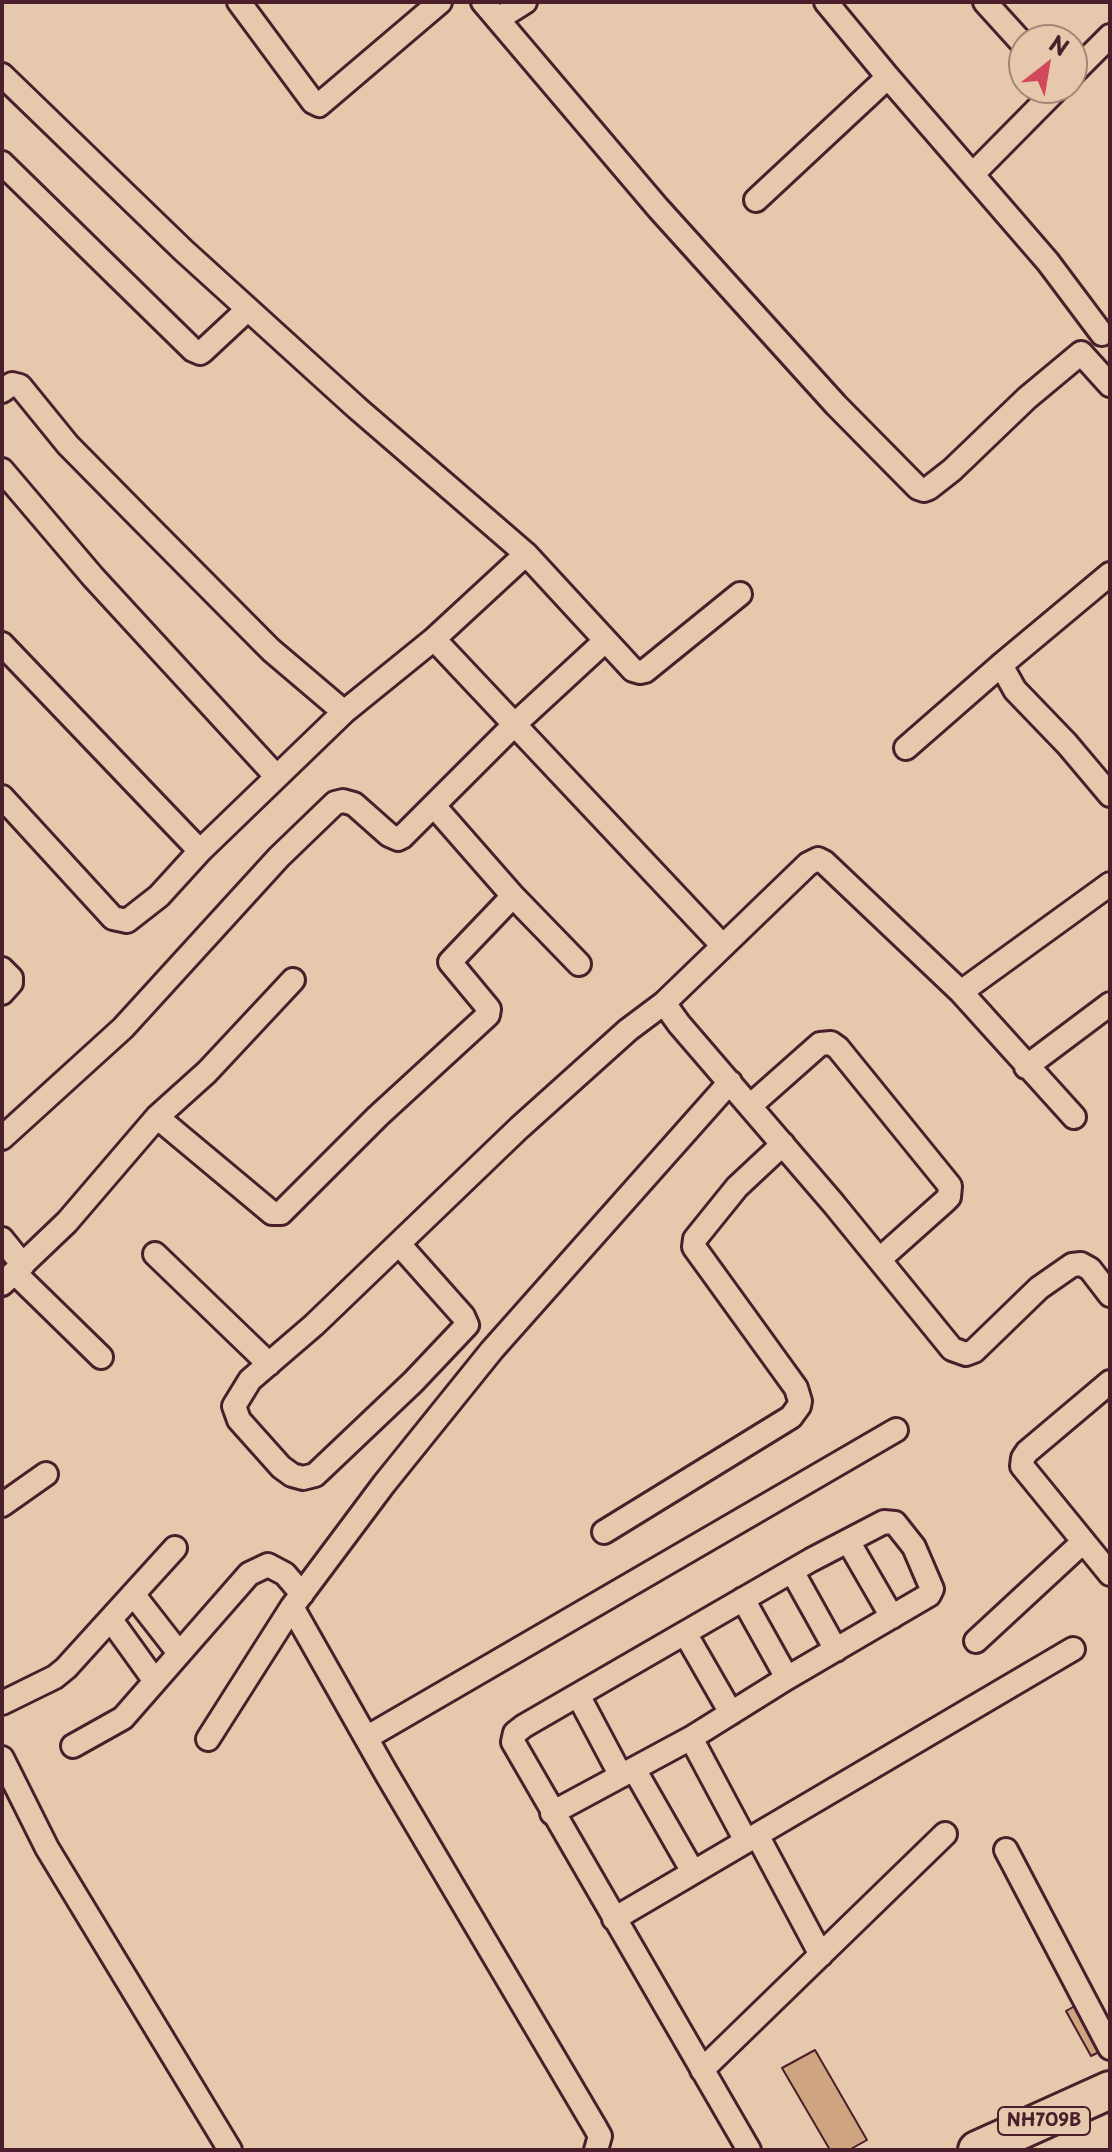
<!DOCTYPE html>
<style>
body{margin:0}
#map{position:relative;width:1112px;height:2152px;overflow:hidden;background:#e6c9ad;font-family:"Playpen Sans",sans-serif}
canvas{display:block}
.frame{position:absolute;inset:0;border:4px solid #4a1f2b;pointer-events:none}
.north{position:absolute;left:1008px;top:24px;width:80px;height:80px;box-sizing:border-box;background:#e6c9ad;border:2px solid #a88579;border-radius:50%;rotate:31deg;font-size:22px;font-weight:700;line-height:32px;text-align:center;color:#4a1f2b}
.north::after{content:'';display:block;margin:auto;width:28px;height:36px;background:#d1495b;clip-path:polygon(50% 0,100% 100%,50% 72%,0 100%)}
</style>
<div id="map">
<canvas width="1112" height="2152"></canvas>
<div class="frame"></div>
<div class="north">N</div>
</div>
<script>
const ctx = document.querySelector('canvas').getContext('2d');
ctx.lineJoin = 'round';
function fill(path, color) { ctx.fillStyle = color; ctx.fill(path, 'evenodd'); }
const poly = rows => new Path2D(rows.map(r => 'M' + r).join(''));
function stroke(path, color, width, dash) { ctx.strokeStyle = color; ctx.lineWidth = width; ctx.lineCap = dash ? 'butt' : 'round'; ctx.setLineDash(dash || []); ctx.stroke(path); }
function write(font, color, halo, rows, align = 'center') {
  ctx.font = font + ' "Playpen Sans",sans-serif'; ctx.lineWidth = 7; ctx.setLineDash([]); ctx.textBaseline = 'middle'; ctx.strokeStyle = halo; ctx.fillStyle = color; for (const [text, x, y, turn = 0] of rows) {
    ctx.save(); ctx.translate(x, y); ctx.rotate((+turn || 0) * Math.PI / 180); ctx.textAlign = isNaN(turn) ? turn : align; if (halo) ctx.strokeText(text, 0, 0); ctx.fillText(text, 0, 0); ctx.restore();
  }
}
const building = poly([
 [1082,2002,1107,2048,1091,2056,1066,2011,1082,2002],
 [815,2050,867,2140,849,2150,830,2150,782,2068,815,2050]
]);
fill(building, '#cea481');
stroke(building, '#4a1f2b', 2);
const minor = poly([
 [239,2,313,102,319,105,440,2],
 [483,2,658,208,836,405,918,488,924,490,929,488,952,470,1027,398,1081,353,1110,385],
 [826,2,888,77,1048,262,1102,334],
 [985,2,1024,45],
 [498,19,525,2],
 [1072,74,1110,36],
 [2,75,183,250,357,408,526,554,633,670,640,672,645,671,740,594],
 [2,163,193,350,200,353,203,351,248,309],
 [973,174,1058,88],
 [756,200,888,77],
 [2,391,12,384,20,386,68,445,144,522,271,650,344,712],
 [2,470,93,577,276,776],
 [434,639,723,946],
 [2,644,200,851],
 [1001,665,1015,690,1067,744,1110,795],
 [906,748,1001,665,1110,574],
 [2,797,113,918,127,921,159,896,200,851,344,712,434,639,526,554],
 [435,807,513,896,579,964],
 [2,969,11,978,11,983,2,993],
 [961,992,1074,1117],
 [664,1003,808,864,818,859,824,862,961,992,1110,884],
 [1026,1067,1110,1004],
 [750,1106,820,1044,831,1043,838,1048,950,1186,949,1197,945,1201,880,1259],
 [157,1117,272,1213,281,1213,378,1116,488,1015,489,1009,450,962,513,896],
 [2,1138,123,1028,279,857,335,803,343,801,354,804,389,835,398,839,402,837,514,725,605,641],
 [2,1239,23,1265],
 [399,1244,463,1316,467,1325,413,1382,315,1475,303,1478,292,1475,281,1467,239,1420,234,1406,250,1380,314,1325,519,1128,628,1030,664,1003,679,1024,833,1203,952,1349,966,1354,974,1351,1039,1288,1072,1265,1081,1264,1090,1269,1110,1295],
 [155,1254,269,1364],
 [15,1273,101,1357],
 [2,1284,67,1222,157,1117,207,1072,293,980],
 [1110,1382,1027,1452,1023,1458,1022,1466,1110,1574],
 [2,1505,46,1474],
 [604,1532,791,1417,799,1406,800,1401,796,1388,694,1247,695,1239,737,1187,783,1144],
 [848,1541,892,1617],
 [792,1571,836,1650],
 [133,1594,179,1653],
 [743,1599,787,1678],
 [292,1607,386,1773,595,2127,600,2136,596,2150],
 [111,1620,155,1681],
 [685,1633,731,1713],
 [976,1641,1083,1542],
 [578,1695,621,1776],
 [2,1703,55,1677,66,1668,175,1548],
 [366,1738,896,1430],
 [208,1739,292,1607,384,1484,492,1350,730,1082],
 [73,1746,123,1718,249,1574,268,1565,285,1574,302,1594],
 [2,1758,47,1848,230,2150],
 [634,1769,693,1872],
 [552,1813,691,1738],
 [757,1835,821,1955],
 [746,1841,691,1738,787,1678,929,1595,932,1589,914,1547,895,1523,884,1522,811,1560,524,1726,515,1733,513,1742,749,2150],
 [1006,1850,1110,2048],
 [614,1919,1073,1649],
 [702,2070,945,1834]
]);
const trunk = poly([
 [977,2150,1110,2090]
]);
stroke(minor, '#4a1f2b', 28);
stroke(trunk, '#4a1f2b', 42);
stroke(minor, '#e6c9ad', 22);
stroke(trunk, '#e6c9ad', 36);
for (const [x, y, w] of [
 [1044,2121,92]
]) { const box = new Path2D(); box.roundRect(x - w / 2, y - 14, w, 28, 6); ctx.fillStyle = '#e6c9ad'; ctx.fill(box); stroke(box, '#4a1f2b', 2); }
write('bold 18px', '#4a1f2b', null, [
 ["NH709B",1044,2121]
]);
</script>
